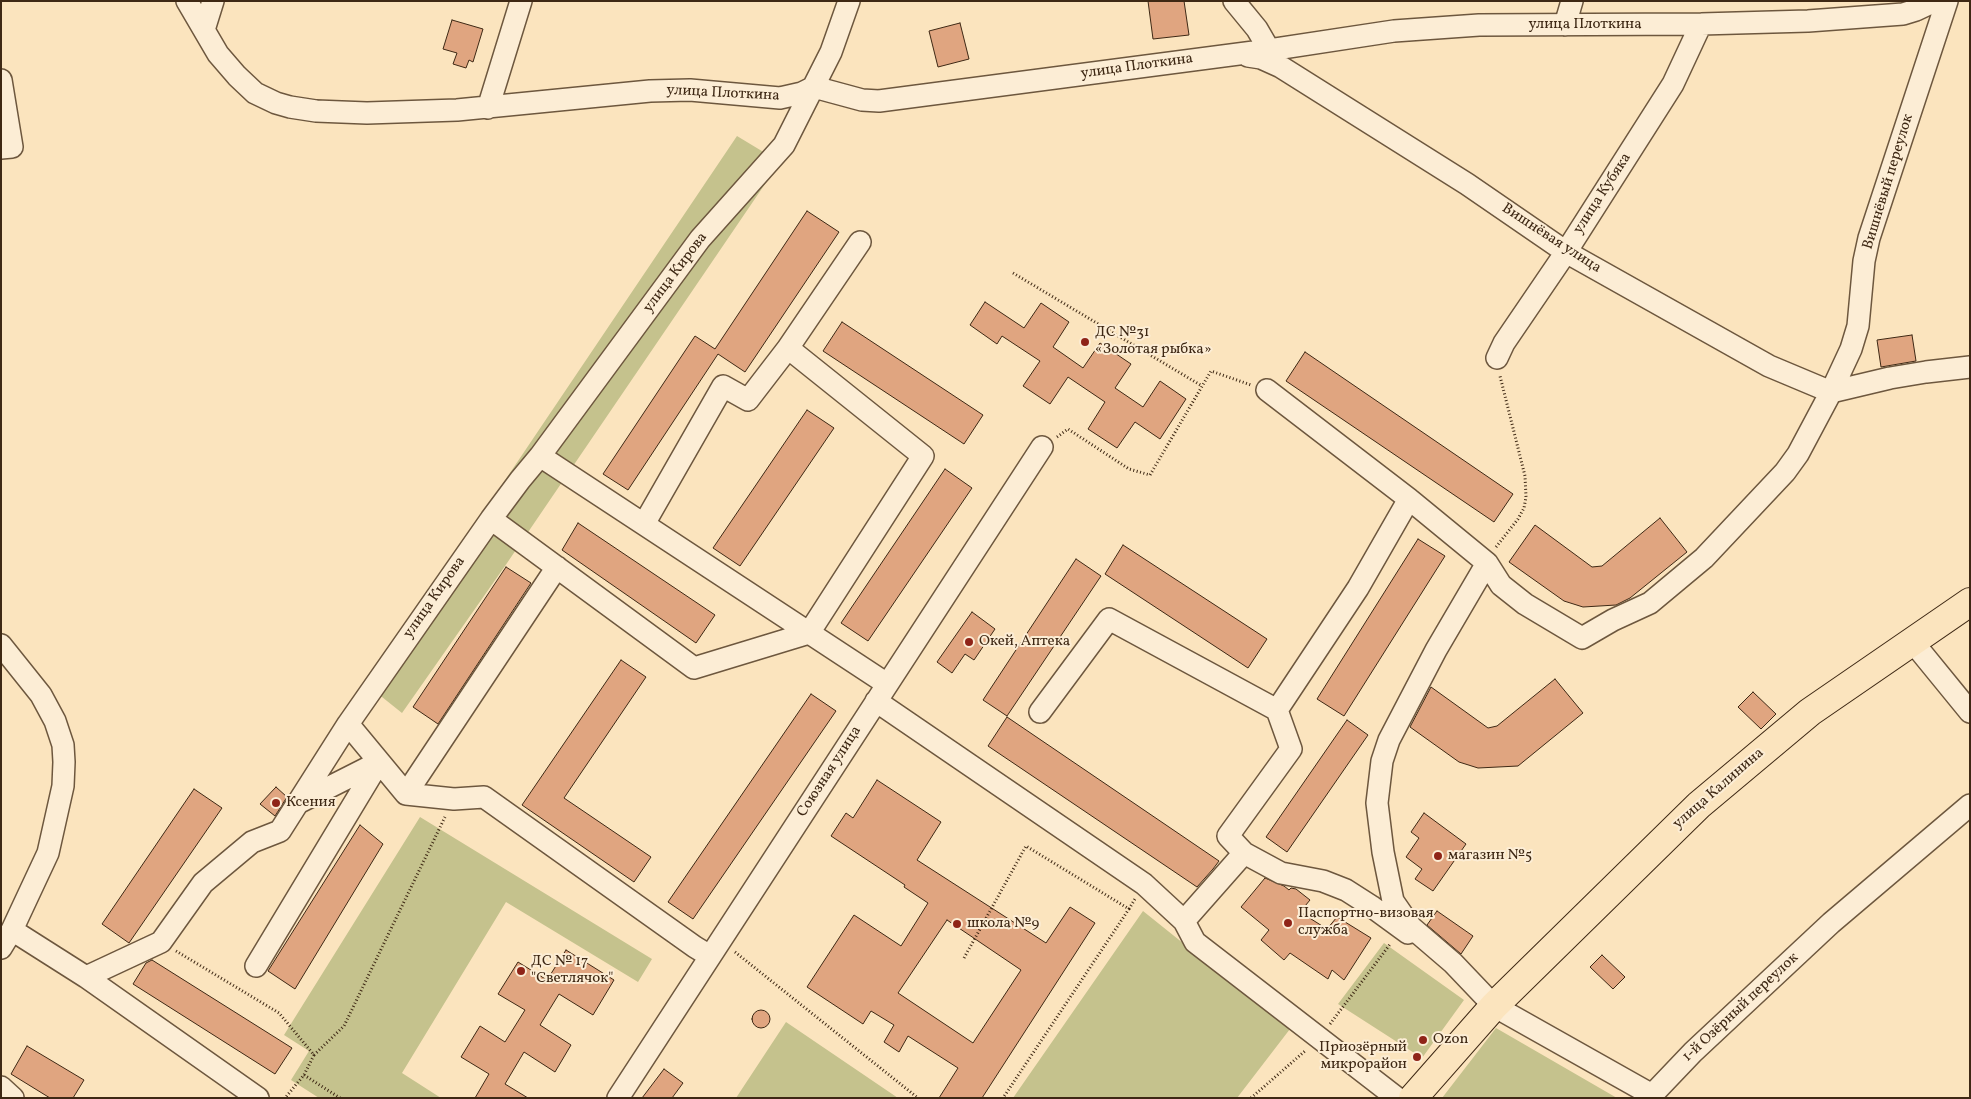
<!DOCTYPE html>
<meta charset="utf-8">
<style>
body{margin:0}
#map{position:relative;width:1971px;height:1099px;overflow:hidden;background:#fbe4be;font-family:Vollkorn,serif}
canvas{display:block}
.frame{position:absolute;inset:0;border:2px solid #3e2814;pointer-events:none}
</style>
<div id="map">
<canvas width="1971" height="1099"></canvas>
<div class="frame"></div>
</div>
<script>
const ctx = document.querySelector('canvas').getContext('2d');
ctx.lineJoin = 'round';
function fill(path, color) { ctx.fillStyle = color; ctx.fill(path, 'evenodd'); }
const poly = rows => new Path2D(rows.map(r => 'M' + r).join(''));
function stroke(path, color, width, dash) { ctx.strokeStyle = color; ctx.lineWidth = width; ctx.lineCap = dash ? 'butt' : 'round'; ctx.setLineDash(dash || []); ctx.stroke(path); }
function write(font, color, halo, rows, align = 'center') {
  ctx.font = font + ' Vollkorn,serif'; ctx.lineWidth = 4; ctx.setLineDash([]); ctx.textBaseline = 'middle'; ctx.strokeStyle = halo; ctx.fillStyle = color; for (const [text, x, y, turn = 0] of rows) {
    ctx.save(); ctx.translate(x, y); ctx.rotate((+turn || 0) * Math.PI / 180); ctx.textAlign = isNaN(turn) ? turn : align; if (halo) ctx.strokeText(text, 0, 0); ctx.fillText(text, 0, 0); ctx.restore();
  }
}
fill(poly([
 [737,136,780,162,505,566,402,713,367,685],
 [420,817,652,959,638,982,506,902,402,1073,441,1098,319,1098,291,1080,309,1051,284,1035],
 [1143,911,1290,1029,1237,1098,1013,1098],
 [1384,943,1464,1000,1422,1058,1338,1004],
 [786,1022,898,1098,736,1098],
 [1496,1028,1617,1098,1442,1098]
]), '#c5c28d');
const building = poly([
 [1148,1,1184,1,1189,35,1153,39,1148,1],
 [452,20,483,29,473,62,469,60,466,68,453,64,457,53,443,49,452,20],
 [960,23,969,59,938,67,929,31,960,23],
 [807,211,839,232,745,372,718,354,628,490,603,474,695,336,715,349,807,211],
 [985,302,1024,328,1041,303,1069,322,1053,347,1083,368,1100,343,1131,364,1115,388,1143,407,1160,381,1186,399,1160,439,1135,422,1117,448,1088,429,1105,402,1068,377,1050,404,1023,386,1040,361,1002,336,997,344,970,325,985,302],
 [842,322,983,415,964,444,823,351,842,322],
 [1912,335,1916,361,1881,367,1877,340,1912,335],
 [1305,352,1513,494,1494,522,1286,381,1305,352],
 [807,410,834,428,740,566,713,548,807,410],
 [945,469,972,488,868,641,841,623,945,469],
 [1660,518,1687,552,1630,598,1616,605,1583,607,1564,601,1509,562,1535,525,1592,567,1602,566,1660,518],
 [578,523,715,615,696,643,562,550,578,523],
 [1418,539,1445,556,1344,716,1317,699,1418,539],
 [1123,545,1267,639,1248,668,1105,574,1123,545],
 [1076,559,1101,576,1007,716,983,700,1076,559],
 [506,567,531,583,438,724,413,707,506,567],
 [972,612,995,629,974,660,965,654,952,673,937,662,972,612],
 [621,660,646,677,564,798,651,857,634,882,522,805,621,660],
 [1555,679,1583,713,1518,766,1478,768,1459,762,1410,727,1431,687,1488,728,1497,726,1555,679],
 [1753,692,1776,714,1761,729,1738,707,1753,692],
 [811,694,836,711,693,919,668,902,811,694],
 [1007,717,1219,861,1213,869,1197,887,988,746,1007,717],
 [1347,720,1368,735,1287,852,1266,837,1347,720],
 [877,780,941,822,917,860,1046,943,1070,907,1095,923,982,1098,939,1098,958,1068,908,1036,899,1052,884,1042,894,1025,871,1011,863,1024,807,987,854,915,901,946,928,903,904,887,905,885,831,836,846,813,853,818,877,780],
 [947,920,1021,970,973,1043,898,993,947,920],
 [276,787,287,797,275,816,260,804,276,787],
 [194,789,222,808,129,943,102,924,194,789],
 [1424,813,1466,844,1433,891,1415,879,1422,869,1406,857,1419,838,1411,832,1424,813],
 [360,825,383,844,295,989,268,971,360,825],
 [1265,878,1284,886,1289,890,1291,888,1296,889,1310,900,1300,912,1327,929,1337,917,1371,938,1344,980,1332,970,1328,979,1290,953,1284,960,1261,940,1269,930,1241,907,1265,878],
 [1437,911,1473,936,1461,954,1427,925,1437,911],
 [566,950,614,980,593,1015,559,994,540,1025,571,1045,555,1072,524,1052,505,1084,528,1098,475,1098,489,1074,461,1057,480,1026,505,1042,525,1010,498,994,518,962,547,980,566,950],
 [1602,955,1625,977,1613,989,1590,967,1602,955],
 [152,960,292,1048,275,1074,133,984,146,963,152,960],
 '752 1019a9 9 0 1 1 18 0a9 9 0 1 1-18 0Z',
 [27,1046,84,1080,73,1098,50,1098,11,1074,27,1046],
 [664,1069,683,1083,672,1098,642,1098,664,1069]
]);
fill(building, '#e0a580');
stroke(building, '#3e2814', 1);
const minor = poly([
 [187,1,218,54,237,76,255,93,276,103,290,107,316,111,367,113,457,110,650,91,690,90,780,98,802,93,814,87,862,100,879,101,1269,50,1394,31,1479,25,1701,24,1808,21,1903,14,1916,10,1935,1],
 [1234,1,1257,29,1275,60],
 [1565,25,1572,1],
 [204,30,213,1],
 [1248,56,1261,58,1281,67,1467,184,1566,252,1769,366,1831,392],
 [1,80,12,147,1,148],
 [488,108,521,1],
 [788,348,860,242],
 [1497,358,1504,343,1566,252,1673,84,1701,24],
 [1267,390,1409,499,1487,563,1501,585,1525,604,1582,638,1613,620,1650,603,1704,558,1785,472,1798,454,1831,392,1851,349,1858,326,1864,261,1869,238,1947,1],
 [1831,392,1890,378,1926,372,1970,367],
 [540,456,887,684],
 [491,519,694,668,809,633,923,456,788,348,748,400,723,386,644,524],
 [1487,563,1436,650,1389,740,1382,761,1377,803,1383,852,1393,901,1411,927,1453,963,1494,1006,1652,1095,1693,1052,1831,923,1970,805],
 [1912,641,1970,712],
 [1,645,41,695,55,721,63,745,64,762,63,786,48,853,12,930],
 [876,701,1144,884,1184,921,1195,942,1397,1098],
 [1040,712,1109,619,1277,710],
 [348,724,406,794,454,799,484,797,695,947,710,956],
 [406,794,557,567],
 [298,803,379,762],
 [1184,921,1244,853],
 [1408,933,1371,906,1346,890,1323,881,1281,873,1244,853,1228,836,1291,749,1277,710,1358,588,1409,499],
 [1,948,12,930,86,977,161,942,203,883,252,842,280,831,348,724,491,519,520,480,540,456,700,239,784,145,831,52,849,1],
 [256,966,379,762],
 [86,977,258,1098],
 [1,1087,13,1098],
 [618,1098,1042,447]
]);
const major = poly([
 [1413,1098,1494,1006,1699,805,1810,712,1970,602]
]);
stroke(minor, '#6d573e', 24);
stroke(major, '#3e2814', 30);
stroke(poly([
 [1013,273,1202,386],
 [1057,437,1068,429,1129,469,1150,475,1211,371,1251,385],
 [1496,547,1518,519,1524,508,1526,497,1525,476,1500,376],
 [1129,909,1135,899],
 [176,951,279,1013,314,1055,304,1075,285,1098],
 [735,952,918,1098],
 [964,958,1026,846,1129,909,1003,1098],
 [1330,1024,1391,943],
 [314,1055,344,1026,445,817],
 [304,1075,340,1098],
 [1251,1098,1305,1051]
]), '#3e2814', 3, [1, 2.5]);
stroke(minor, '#fcedd5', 21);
stroke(major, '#fbe4be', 28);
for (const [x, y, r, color] of [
 [1085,342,5,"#8f2418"],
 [969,642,5,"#8f2418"],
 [276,803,5,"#8f2418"],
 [1438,856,5,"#8f2418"],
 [1288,923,5,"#8f2418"],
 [957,924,5,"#8f2418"],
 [521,971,5,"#8f2418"],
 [1423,1040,5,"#8f2418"],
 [1417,1057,5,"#8f2418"]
]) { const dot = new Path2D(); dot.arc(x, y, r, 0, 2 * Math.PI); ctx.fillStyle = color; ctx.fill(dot); stroke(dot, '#fcedd5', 2); }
write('15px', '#3e2814', '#fcedd5', [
 ["улица Плоткина",1585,25],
 ["улица Плоткина",1137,67,-8],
 ["улица Плоткина",723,94,3],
 ["Вишнёвый переулок",1889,182,-73],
 ["улица Кубяка",1603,194,-57],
 ["Вишнёвая улица",1551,239,33],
 ["улица Кирова",676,273,-53],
 ["улица Кирова",435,598,-55],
 ["Союзная улица",830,772,-57],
 ["улица Калинина",1719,789,-41],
 ["1-й Озёрный переулок",1741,1008,-43]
]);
write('15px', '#3e2814', '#fcedd5', [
 ["ДС №31",1095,333],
 ["«Золотая рыбка»",1095,350],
 ["Окей, Аптека",979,642],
 ["Ксения",286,803],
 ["магазин №5",1448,856],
 ["Паспортно-визовая",1298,914],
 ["служба",1298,931],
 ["школа №9",967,924],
 ["ДС № 17",531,962],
 ["\"Светлячок\"",531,979],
 ["Ozon",1433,1040],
 ["Приозёрный",1407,1048,"right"],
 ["микрорайон",1407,1065,"right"]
], 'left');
</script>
